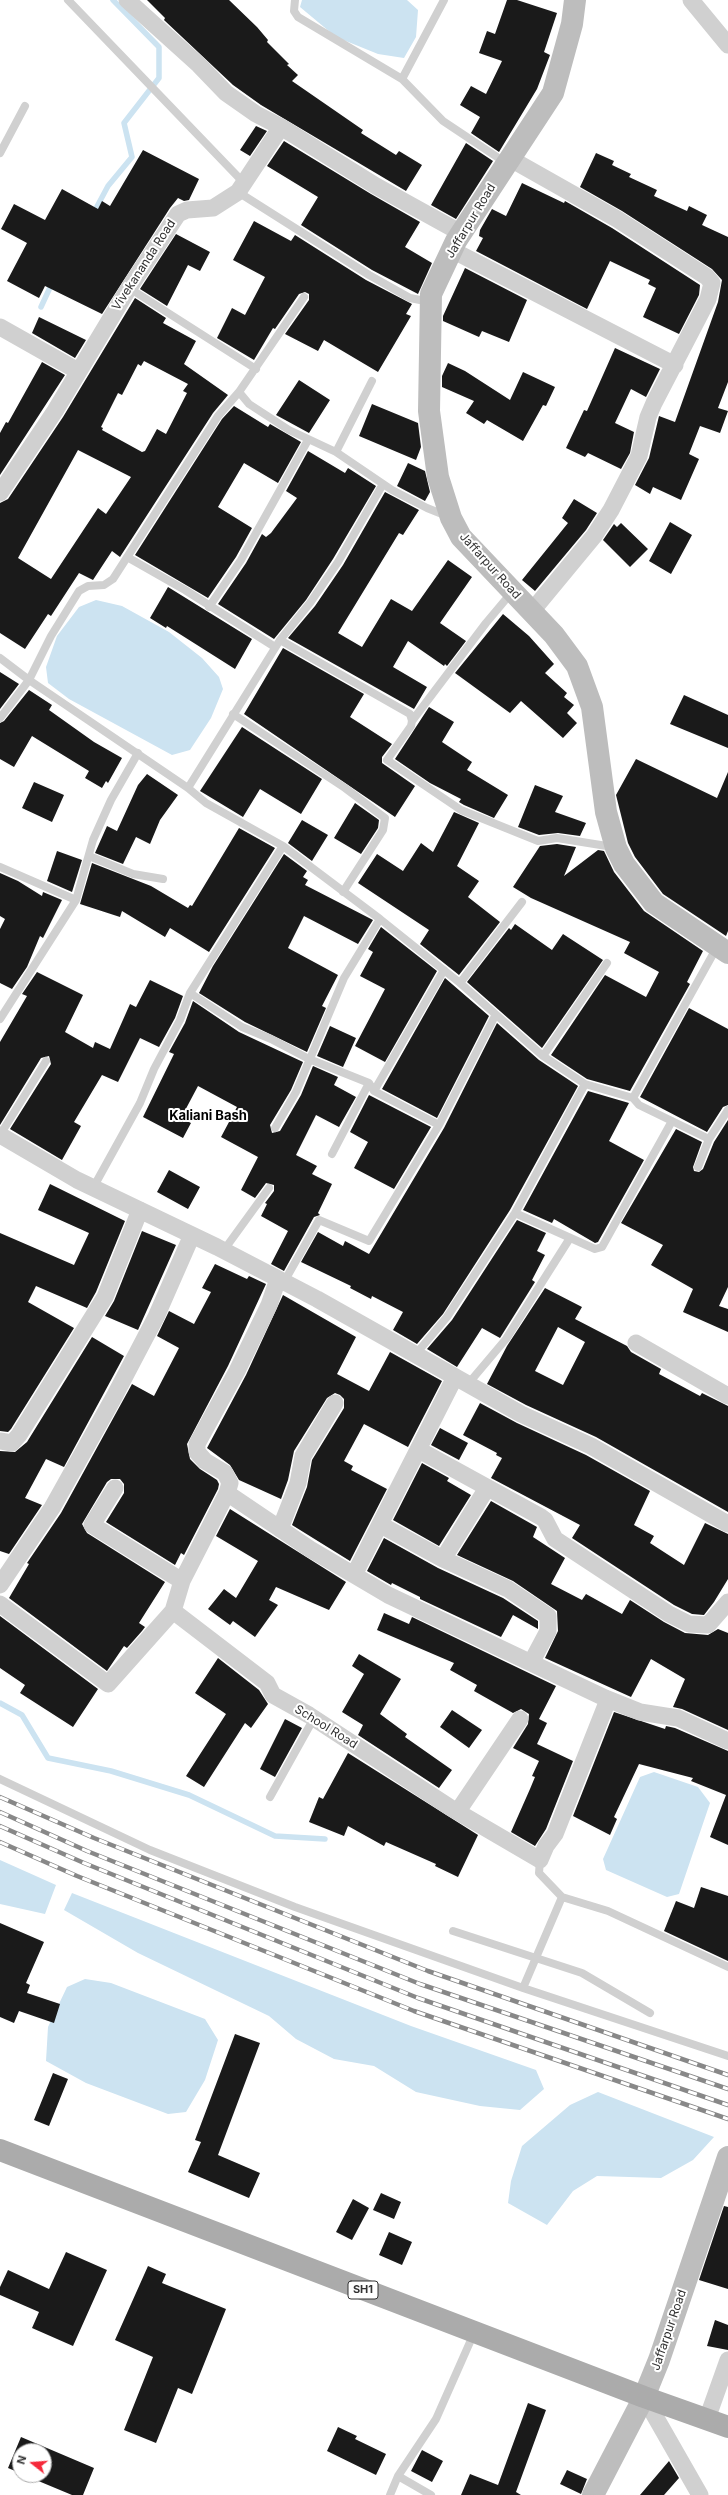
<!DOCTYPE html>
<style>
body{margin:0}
#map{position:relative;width:728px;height:2495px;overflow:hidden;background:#fff;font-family:Inter,sans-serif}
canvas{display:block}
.north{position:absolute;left:12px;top:2443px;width:40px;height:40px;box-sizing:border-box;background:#fff;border:1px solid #adadad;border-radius:50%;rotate:287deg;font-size:11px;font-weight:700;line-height:16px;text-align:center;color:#333}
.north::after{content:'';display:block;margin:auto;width:14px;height:18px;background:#f5293a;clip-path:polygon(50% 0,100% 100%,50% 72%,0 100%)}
</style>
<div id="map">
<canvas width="728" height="2495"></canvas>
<div class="north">N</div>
</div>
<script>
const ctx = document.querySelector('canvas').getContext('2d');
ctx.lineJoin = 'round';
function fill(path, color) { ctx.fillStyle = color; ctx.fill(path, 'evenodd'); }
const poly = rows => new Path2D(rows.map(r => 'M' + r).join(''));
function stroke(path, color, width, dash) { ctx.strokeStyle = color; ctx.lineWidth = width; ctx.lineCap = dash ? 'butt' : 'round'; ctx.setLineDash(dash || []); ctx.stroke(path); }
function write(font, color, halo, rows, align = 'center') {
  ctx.font = font + ' Inter,sans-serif'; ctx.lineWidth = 4; ctx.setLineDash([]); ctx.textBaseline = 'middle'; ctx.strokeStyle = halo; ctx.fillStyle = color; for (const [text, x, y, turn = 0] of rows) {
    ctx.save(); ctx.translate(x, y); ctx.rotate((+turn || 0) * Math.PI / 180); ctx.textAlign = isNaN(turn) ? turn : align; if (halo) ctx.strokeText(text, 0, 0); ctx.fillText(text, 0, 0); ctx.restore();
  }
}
fill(poly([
 [302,0,407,0,418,10,416,37,404,58,378,54,336,37,300,7],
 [96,600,122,606,169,632,202,658,219,677,223,689,211,718,190,750,172,755,69,699,48,683,46,667,57,636,79,607],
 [654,1772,698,1787,710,1803,679,1894,667,1897,606,1870,603,1859,640,1777],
 [0,1860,56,1885,45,1914,0,1904],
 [72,1893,411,2026,536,2070,544,2089,520,2110,480,2106,416,2092,374,2066,334,2059,296,2039,269,2016,138,1953,64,1910],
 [85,1979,111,1983,205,2019,218,2040,205,2080,186,2112,168,2114,86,2083,46,2061,48,2027,67,1987],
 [598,2092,714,2137,693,2160,661,2178,597,2176,573,2191,547,2225,508,2203,511,2181,522,2146,570,2105]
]), '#cce3f1');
stroke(poly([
 [93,214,108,186,132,157,124,123,159,78,159,47,113,0],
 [41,307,53,281],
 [0,1703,22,1715,48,1758,111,1771,189,1795,275,1836,325,1839]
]), '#cce3f1', 5.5);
fill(poly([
 [147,0,229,0,257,27,268,40,267,42,289,64,287,65,298,75,292,81,363,130,361,133,396,155,399,151,422,165,406,191,261,105,233,85,164,20,165,18],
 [507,0,517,0,557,13,544,52,550,55,537,89,499,152,471,133,480,117,460,105,471,86,486,94,502,61,479,53,487,31,495,34],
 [256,126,267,131,250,156,240,150],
 [284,141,371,194,420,222,405,247,432,263,418,294,372,270,301,225,318,197,267,166],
 [466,143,493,161,456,219,431,205],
 [143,150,199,179,189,200,184,201,178,198,170,208,102,314,45,286,39,298,7,281,27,243,1,229,14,204,45,220,62,189,98,209,102,201,110,206],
 [596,153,614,161,612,165,631,174,629,177,657,190,654,196,687,211,689,206,707,215,702,225,728,237,728,382,718,408,728,411,720,433,700,426,689,454,699,459,681,500,653,487,650,494,635,485,649,458,659,416,675,422,718,302,722,280,712,269,622,211,580,187],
 [522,183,564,203,565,201,612,228,700,285,699,295,679,334,643,317,656,288,648,284,650,280,610,261,587,309,476,251,483,238,479,236,480,230,492,209,506,216],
 [254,221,291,241,295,235,366,280,412,304,406,314,411,316,378,372,324,340,318,351,285,334,309,300,309,294,305,292,299,294,275,329,273,328,254,360,217,338,232,308,245,315,265,277,233,260],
 [176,234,210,252,200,271,188,265,167,306,140,289],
 [465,268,527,300,509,342,482,331,479,337,443,321,443,316],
 [135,298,166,318,163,323,196,341,184,364,228,395,213,413,120,557,112,551,93,580,79,573,51,616,48,614,25,649,0,633,0,503,8,499,63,417],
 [144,361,188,384,183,391,187,393,166,434,157,429,145,451,142,452,102,430,103,428,101,427,118,393,122,395,138,364,141,366],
 [78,450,131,477,106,514,98,508,51,579,18,558],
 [39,317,86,340,75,358,32,333],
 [615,348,660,369,646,397,631,389,615,423,634,432,630,453,621,469,588,453,585,457,566,448,584,410,587,411],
 [42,362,65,375,0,475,0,433,6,422,8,423],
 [448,363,465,371,510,400,523,372,555,387,546,406,543,405,523,441,487,420,484,424,466,413,474,401,442,387,442,376],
 [299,380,330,400,309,433,276,415],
 [372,404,418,423,421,447,416,460,359,436],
 [234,406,268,427,270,424,301,442,278,483,244,463,218,507,252,528,236,557,208,598,135,555,222,419],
 [308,451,345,473,348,468,376,486,333,559,306,600,274,639,218,604,246,563,262,534,266,537,271,533,297,498,286,491],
 [408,463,425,471,430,492,425,501,397,486],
 [385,492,419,510,403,535,399,533,338,633,362,647,391,599,412,611,448,560,472,577,440,623,466,641,447,666,445,664,444,666,408,641,393,667,427,687,414,709,288,638,315,606,343,565],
 [574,499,597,513,586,530,535,591,522,580,568,523,562,518],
 [670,522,692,535,671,574,649,561],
 [621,523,648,549,630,567,603,540,614,524,617,527],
 [168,587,252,639,235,669,167,626,166,628,150,618],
 [503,614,529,636,554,664,545,673,567,693,564,697,574,705,567,713,577,723,563,738,521,701,510,713,455,673],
 [283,648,364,694,350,717,392,744,382,757,382,763,415,786,395,817,244,714],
 [0,672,19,684,0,709],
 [29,690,52,705,49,710,94,742,122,758,108,783,106,781,102,788,85,778,89,771,32,736,14,767,0,759,0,723,4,721],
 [684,695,728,715,728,748,670,724],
 [429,707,454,722,442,742,472,762,467,770,508,795,494,818,464,805,459,802,461,799,430,783,395,759],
 [242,727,322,779,301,814,260,789,243,817,200,791],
 [636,759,717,798,728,772,728,931,726,936,663,894,635,857,628,843,616,795],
 [147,774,178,795,160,820,150,844,136,837,123,864,95,853,107,826,117,831,138,785],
 [34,782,64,795,52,822,22,808],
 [535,785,563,796,555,812,586,823,580,836,558,833,539,835,518,827],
 [355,803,379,820,378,828,361,854,334,838],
 [454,812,479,823,457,866,479,881,468,897,500,922,459,975,420,944,429,930,358,883,377,854,403,871,421,843,433,852],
 [302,820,328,835,312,861,288,843],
 [239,828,275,848,209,952,170,928,165,937,122,911,120,917,80,904,92,863,151,886,188,908,190,905,192,906],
 [557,844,576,847,564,876,598,850,604,851,614,872,644,911,703,951,687,982,690,984,630,1091,587,1079,551,1055,605,975,646,997,659,972,624,953,630,942,531,898,513,887,540,846],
 [57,851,82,860,72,892,47,881],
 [284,854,307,871,303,877,308,880,305,885,373,920,358,944,304,916,288,948,338,975,322,1006,326,1008,307,1052,245,1022,199,993,213,966],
 [0,873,18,881,42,896,43,892,62,900,43,938,40,936,27,967,12,989,0,983,0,929,5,919,0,916],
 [515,924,552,950,563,934,603,960,542,1048,467,982,509,928,511,930],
 [381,927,437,971,385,1062,355,1046,385,989,360,976,373,952,368,949],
 [37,972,83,995,65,1032,93,1048,95,1042,110,1049,130,1004,136,1007,150,980,183,996,175,1018,159,1047,140,1038,118,1082,102,1075,74,1122,81,1126,62,1160,10,1129,51,1064,49,1056,41,1058,0,1125,0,1042,27,996,22,994],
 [445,978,489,1016,437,1118,382,1089],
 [193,1001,239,1032,303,1062,291,1090,270,1125,272,1133,280,1131,301,1095,313,1066,338,1077,334,1085,356,1097,339,1127,316,1115,296,1155,317,1166,312,1174,332,1184,318,1213,320,1215,314,1217,284,1271,271,1264,288,1231,261,1216,267,1204,265,1203,274,1191,274,1185,266,1183,255,1198,241,1190,258,1157,221,1137,237,1107,198,1086,181,1118,191,1123,183,1138,143,1117,174,1054,169,1052,185,1023],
 [689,1008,728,1029,728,1105,723,1107,707,1132,640,1097],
 [497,1023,539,1060,578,1086,510,1210,443,1314,417,1344,393,1330,403,1312,372,1296,371,1299,350,1288,351,1286,301,1262,318,1232,343,1246,345,1241,369,1254,444,1128],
 [330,1026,356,1038,343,1067,317,1056],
 [588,1091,629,1103,609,1141,644,1160,598,1242,595,1243,554,1219,552,1223,523,1210],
 [369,1095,431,1127,394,1189,354,1168,368,1142,350,1132],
 [728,1120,728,1287,719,1306,728,1309,728,1332,683,1312,693,1289,651,1265,663,1245,621,1223,676,1129,702,1142,693,1167,694,1171,699,1172,703,1169,714,1142],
 [169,1170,200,1187,188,1209,157,1192],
 [50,1184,125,1221,96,1292,87,1308,36,1286,28,1302,74,1328,11,1429,8,1432,0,1431,0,1233,74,1265,89,1233,38,1210],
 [517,1220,546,1233,537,1251,545,1255,532,1280,535,1282,500,1338,482,1328,457,1367,427,1349,452,1320],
 [142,1231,176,1245,138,1330,105,1316,114,1301],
 [215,1264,247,1279,249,1276,266,1284,228,1366,187,1444,190,1459,200,1469,217,1480,219,1484,218,1489,184,1555,181,1553,175,1565,106,1522,124,1493,124,1484,120,1479,111,1479,107,1482,82,1524,87,1533,165,1582,139,1623,145,1627,142,1631,127,1648,124,1646,107,1671,9,1598,29,1564,27,1563,61,1513,132,1384,154,1396,179,1348,157,1336,169,1311,194,1324,211,1292,202,1288],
 [545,1288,582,1307,575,1319,627,1346,631,1352,661,1369,659,1374,700,1396,702,1393,728,1406,728,1512,596,1437,526,1405,487,1384,507,1346],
 [558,1327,585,1342,563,1385,535,1371],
 [283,1295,356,1337,337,1374,369,1391,390,1352,442,1381,408,1447,364,1424,344,1461,353,1466,351,1470,387,1489,350,1561,292,1525,307,1487,312,1460,344,1408,344,1399,340,1395,335,1393,327,1398,294,1451,288,1480,281,1499,239,1480,230,1465,207,1448,246,1375],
 [92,1337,124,1356,64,1467,46,1459,25,1498,42,1505,9,1554,0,1551,0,1451,15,1452,27,1442],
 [480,1403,517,1423,586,1455,650,1491,634,1525,654,1536,650,1543,684,1565,705,1523,728,1534,728,1579,714,1602,704,1615,692,1614,674,1605,572,1538,580,1525,491,1478,502,1458,496,1455,497,1453,463,1435],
 [440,1428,468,1443,459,1460,431,1445],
 [422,1463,449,1478,447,1481,471,1495,439,1546,393,1520],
 [491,1501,537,1527,533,1537,565,1558,551,1584,582,1600,586,1594,622,1614,630,1600,664,1622,685,1633,708,1635,718,1629,728,1633,728,1730,682,1709,673,1707,685,1679,651,1659,631,1697,545,1658,558,1631,557,1611,513,1581,457,1555],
 [230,1509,346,1582,329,1610,276,1587,269,1600,278,1605,255,1637,233,1621,230,1625,208,1609,224,1589,236,1598,258,1561,216,1536],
 [384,1538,438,1568,503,1598,538,1621,538,1629,513,1615,501,1637,420,1599,420,1597,392,1583,391,1585,367,1571],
 [384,1613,409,1624,412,1617,556,1686,539,1719,547,1723,537,1744,573,1761,546,1829,535,1846,511,1832,530,1789,535,1777,532,1776,539,1761,513,1748,528,1724,529,1714,521,1709,513,1713,474,1691,477,1685,450,1670,454,1663,377,1630],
 [0,1616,98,1689,73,1727,20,1693,25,1685,0,1668],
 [359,1654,401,1679,380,1714,407,1734,405,1737,452,1770,439,1788,358,1735,363,1725,342,1712,364,1674,352,1666],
 [218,1658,259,1690,268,1704,251,1728,245,1723,204,1787,186,1776,226,1714,195,1693],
 [452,1710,482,1730,469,1748,440,1727],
 [614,1712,665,1729,666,1726,675,1728,728,1751,728,1845,710,1837,726,1795,691,1781,693,1778,639,1764,614,1817,617,1819,610,1835,573,1816],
 [285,1719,302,1728,275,1777,260,1769],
 [348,1753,478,1835,458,1877,435,1866,436,1864,386,1842,384,1846,348,1826,344,1836,309,1822,319,1797,323,1799],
 [701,1887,728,1896,728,1961,664,1931,676,1901,694,1908],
 [0,1923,44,1942,26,1983,30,1985,27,1993,60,2004,54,2023,19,2011,14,2023,0,2017],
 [235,2034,260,2043,218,2155,260,2173,249,2198,188,2172,201,2142,195,2140],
 [53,2073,68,2079,49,2126,34,2120],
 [381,2193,401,2202,394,2219,373,2210],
 [353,2199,369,2208,352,2240,336,2232],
 [724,2206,728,2207,728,2289,699,2280],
 [389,2232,412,2242,402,2265,379,2255],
 [66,2252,107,2270,73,2346,32,2328,39,2312,0,2295,0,2287,8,2270,49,2289],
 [148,2266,166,2274,162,2283,226,2309,192,2394,178,2388,156,2443,124,2430,153,2357,115,2340],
 [715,2320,728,2325,728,2350,707,2346],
 [528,2403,546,2410,516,2492,521,2495,461,2495,470,2474,498,2485],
 [338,2427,357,2436,355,2439,386,2454,376,2475,327,2451],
 [21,2437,94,2468,83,2495,72,2495,24,2475,44,2475,44,2451,20,2451,20,2473,8,2468],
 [422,2450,443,2461,432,2482,411,2471],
 [669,2461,679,2478,664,2495,640,2495],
 [567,2470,587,2479,581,2494,560,2484]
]), '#1a1a1a');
stroke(poly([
 [68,0,244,183],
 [295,0,294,11,298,17,402,79,443,121,506,163],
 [402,79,444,0],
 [0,153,25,106],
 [238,192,369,275,410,298,430,302],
 [129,288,256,369],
 [304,297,239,392,249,404,289,430,336,452,392,490,427,508,447,516],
 [239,392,218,416,113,579,104,585,88,586,79,591,51,636,29,680,188,788,206,803,283,846,380,919,460,983,543,1056,585,1084,515,1213,447,1317,415,1355],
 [336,452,372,381],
 [127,557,185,590,275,647],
 [209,607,241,560,308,440],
 [280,640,410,714,412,721,411,726,387,760,461,810,538,841,557,838,613,847],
 [0,658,29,680,0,718],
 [233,714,345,788,385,818,383,830,343,892],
 [412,721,486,623,512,592],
 [188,788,280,640,310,603,338,562,383,484],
 [89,856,133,874,163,879],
 [0,867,76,900],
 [717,947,633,1098,639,1105,709,1139,728,1110],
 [460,983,522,902],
 [190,993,242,1027,271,1039,309,1059,369,1083,374,1091,439,1125],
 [0,1019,76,900,93,840,111,800,138,753],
 [543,1056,607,963],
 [585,1084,633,1098],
 [374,1091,444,970],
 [275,1128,296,1092,344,978,380,919],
 [0,1135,46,1061],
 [332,1154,369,1083],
 [698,1167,709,1139],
 [93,1188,140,1103,154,1069,180,1020,190,993,283,846],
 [515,1213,595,1249,602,1247,672,1121],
 [224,1250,269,1188],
 [284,1282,319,1220,369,1241,439,1125,495,1016],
 [468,1384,506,1339,570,1238],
 [0,1779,150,1850,295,1907,523,1988,728,2056],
 [270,1797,314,1718],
 [562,1897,608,1911,728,1967],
 [453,1931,582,1973,650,2013],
 [523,1988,562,1897,539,1873,540,1860],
 [398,2476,431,2495],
 [390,2495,398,2476,436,2419,474,2333]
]), '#d0d0d0', 8);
stroke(poly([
 [127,0,199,65,226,93,256,114,281,127],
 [691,0,728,45],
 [509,158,617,219,707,277,712,283,708,299,654,403,648,417,639,456,611,510,594,536,532,611],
 [452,250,675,365],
 [0,327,78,371],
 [0,493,55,411,129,288,178,214,187,210,213,208,238,192,281,127,376,186,461,233],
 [0,1135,77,1180,217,1247,317,1299,521,1414,591,1446,728,1524],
 [636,1343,728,1396],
 [0,1441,12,1443,19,1435,105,1297,140,1210],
 [419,1450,541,1517,545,1520,555,1539,669,1614,689,1624,708,1625,728,1602],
 [115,1488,92,1525,182,1581],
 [227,1493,310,1549,388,1595,605,1698,640,1712,678,1718,728,1741],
 [381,1525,443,1559,487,1488],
 [280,1529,298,1483,303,1456,335,1403],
 [443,1559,508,1589,548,1616,548,1631,531,1663],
 [354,1575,455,1377],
 [0,1585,52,1508,114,1397,156,1317,192,1235],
 [0,1604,108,1684,173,1611,182,1581,227,1493,230,1483,225,1473,205,1461,197,1452,197,1444,237,1371,269,1305,278,1279],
 [173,1611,267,1683,273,1695,309,1715,451,1808,540,1860,546,1846,555,1834,608,1700],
 [458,1811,520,1719],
 [644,2397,700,2495],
 [707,2419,728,2360]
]), '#d0d0d0', 17);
stroke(poly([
 [575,0,572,24,553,93,456,241,431,294,429,411,438,477,451,518,461,537,554,635,577,666,592,707,606,812,616,848,624,864,654,903,728,953],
 [593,2495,644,2397,659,2360,728,2157]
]), '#bdbdbd', 22);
stroke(poly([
 [0,2150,644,2397,728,2427]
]), '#ababab', 22);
const rail = poly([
 [0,1797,94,1838,428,1971,728,2075],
 [0,1812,87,1851,420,1984,728,2089],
 [0,1826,84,1863,418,1998,728,2105],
 [0,1842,77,1876,414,2011,728,2119]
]);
stroke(rail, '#888', 4.5);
stroke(rail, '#fff', 3, [9]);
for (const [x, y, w] of [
 [363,2290,30]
]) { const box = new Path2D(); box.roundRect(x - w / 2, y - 9, w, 18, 3); ctx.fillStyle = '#fff'; ctx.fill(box); stroke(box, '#333', 1); }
write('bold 11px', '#333', null, [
 ["SH1",363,2290]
]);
write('12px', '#333', '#fff', [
 ["Jaffarpur Road",471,221,-59],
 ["Vivekananda Road",144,265,-57],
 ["Jaffarpur Road",490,566,48],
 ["School Road",326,1727,32],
 ["Jaffarpur Road",669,2330,-71]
]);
write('bold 13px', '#000', '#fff', [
 ["Kaliani Bash",208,1116]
]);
</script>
